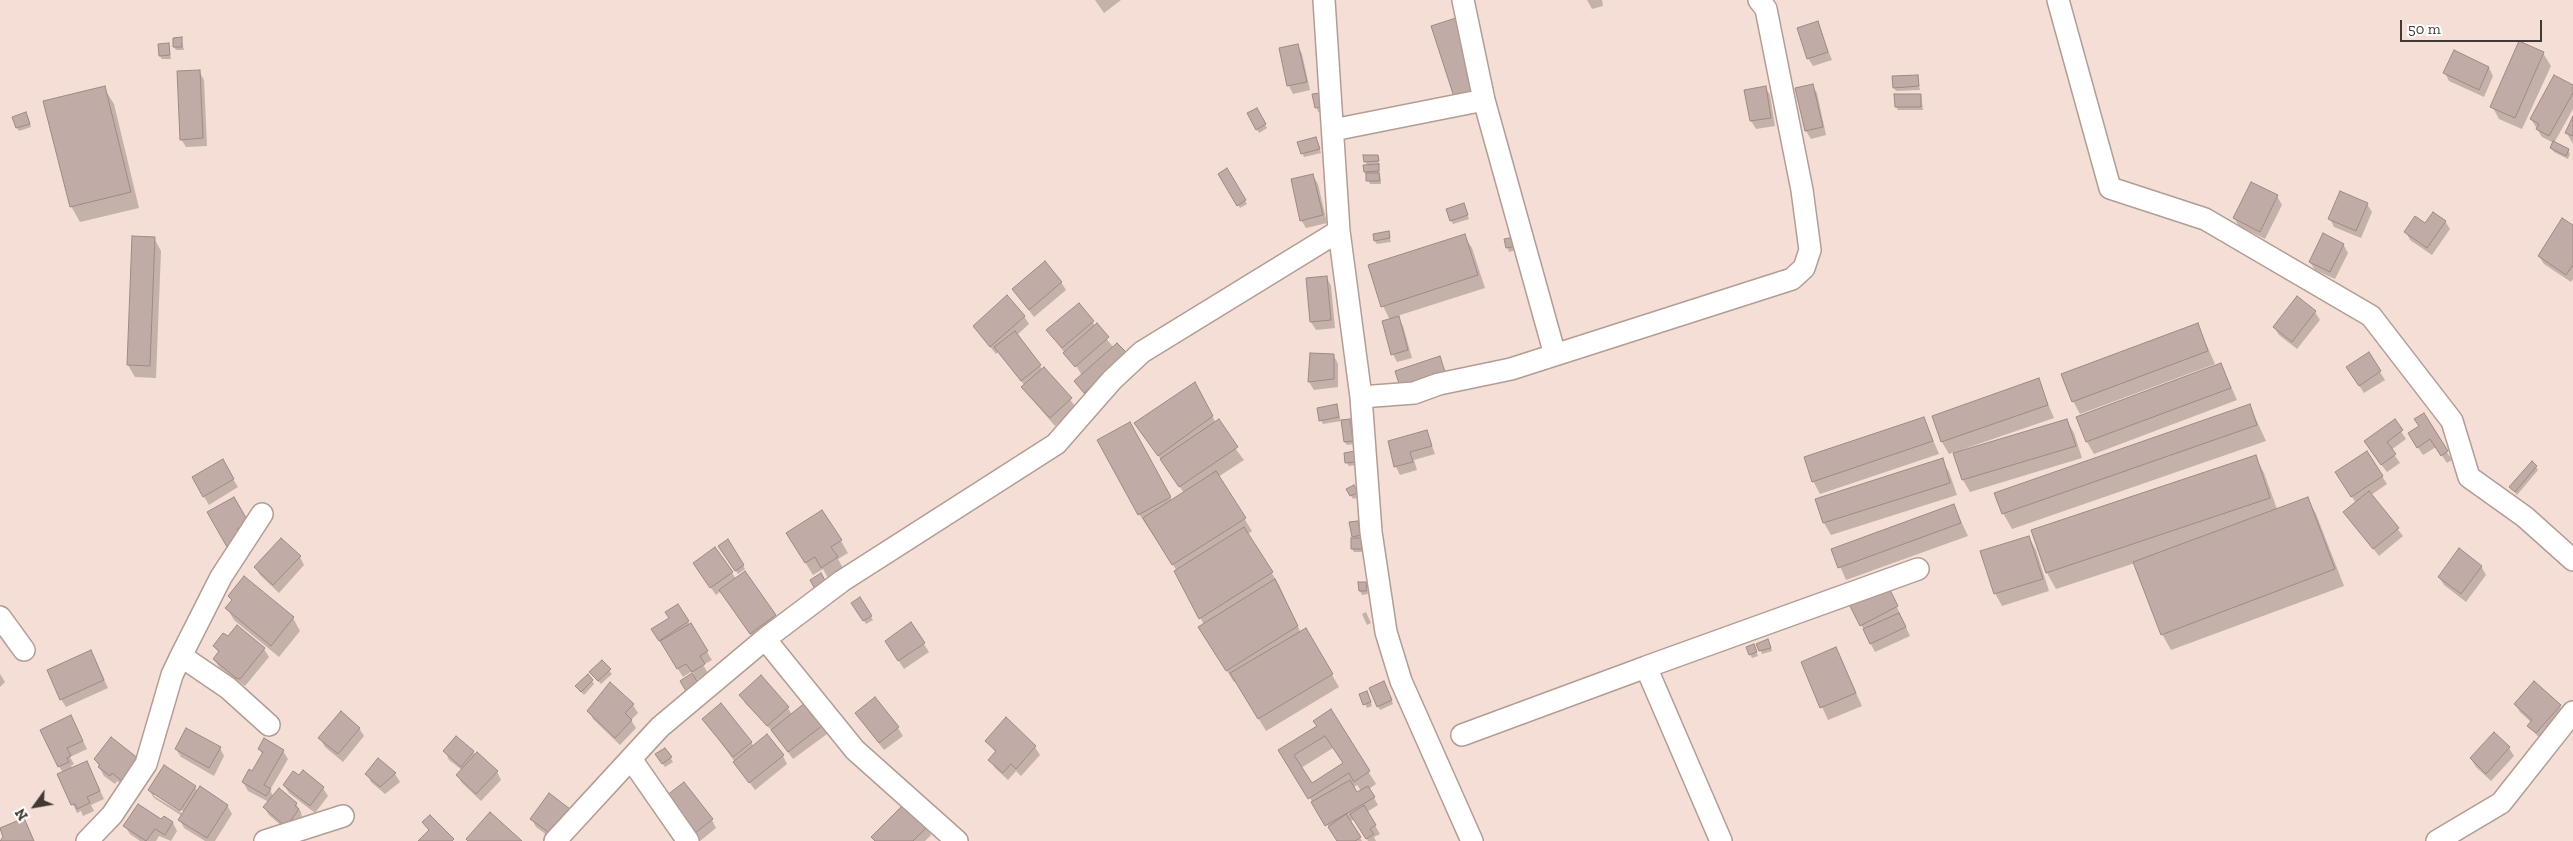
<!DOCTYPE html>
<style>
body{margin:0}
#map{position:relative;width:2573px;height:841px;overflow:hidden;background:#f4ded5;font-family:"Zilla Slab",serif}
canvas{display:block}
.north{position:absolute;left:10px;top:781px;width:50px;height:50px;-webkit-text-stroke:4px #fff;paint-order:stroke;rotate:238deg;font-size:14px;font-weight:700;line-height:20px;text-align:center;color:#423936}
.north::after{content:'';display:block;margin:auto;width:18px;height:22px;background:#423936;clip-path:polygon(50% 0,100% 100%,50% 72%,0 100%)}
.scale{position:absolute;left:2400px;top:20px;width:142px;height:22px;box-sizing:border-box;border:2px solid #423936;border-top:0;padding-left:6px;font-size:15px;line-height:18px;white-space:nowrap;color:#423936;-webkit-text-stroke:4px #fff;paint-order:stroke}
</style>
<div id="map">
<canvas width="2573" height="841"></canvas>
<div class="north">N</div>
<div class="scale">50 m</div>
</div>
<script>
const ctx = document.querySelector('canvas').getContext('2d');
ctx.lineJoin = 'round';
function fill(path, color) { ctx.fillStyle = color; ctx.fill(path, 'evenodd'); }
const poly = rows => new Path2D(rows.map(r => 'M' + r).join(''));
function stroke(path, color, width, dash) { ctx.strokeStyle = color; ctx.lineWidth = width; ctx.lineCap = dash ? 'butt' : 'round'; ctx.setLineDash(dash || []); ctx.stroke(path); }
fill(poly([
 [1095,0,1121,0,1104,13],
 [1587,0,1602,0,1603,6,1592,9],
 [1817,22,1832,60,1813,66,1808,58],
 [181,38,184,50,176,50,174,47],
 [168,44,171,59,162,59,160,56],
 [1298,46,1302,54,1310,90,1293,94,1289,86,1281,49],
 [2543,53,2551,66,2522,129,2499,119,2492,106],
 [2489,68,2493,76,2484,97,2449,81,2445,73],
 [199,71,204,80,207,146,186,147,181,139],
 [1917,76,1920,90,1896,91,1894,88],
 [1812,85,1817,93,1826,135,1811,139,1806,131],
 [1765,87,1770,95,1775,126,1756,129,1751,121,1745,91],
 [2573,87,2573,109,2554,143,2568,150,2570,154,2568,159,2554,152,2551,148,2554,143,2542,137,2531,119],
 [104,88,114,104,139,208,80,222,71,206],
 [1314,95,1325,111,1318,112],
 [1921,95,1923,110,1898,110,1896,107],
 [1256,109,1267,128,1259,133,1249,114],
 [28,117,31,127,19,131,17,128],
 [2573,119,2573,144,2566,132],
 [1316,139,1321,153,1304,157,1299,143],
 [1378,156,1381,184,1370,184,1365,172,1368,166,1365,161],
 [1226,170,1247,204,1240,208,1220,174],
 [1313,176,1318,184,1327,223,1306,228,1301,220],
 [2277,196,2282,205,2265,239,2239,226,2234,218],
 [2367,204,2372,212,2361,238,2334,227,2330,219],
 [1465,208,1469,219,1453,224,1451,221],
 [2445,221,2450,229,2432,255,2410,240,2406,232],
 [2573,227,2573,279,2571,282,2544,264,2539,256],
 [1388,232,1391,242,1377,244,1375,241],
 [1464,236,1472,248,1485,288,1397,316,1403,326,1412,358,1397,362,1393,354,1390,320,1383,306],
 [154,238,161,251,156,378,135,377,128,365],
 [1505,240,1523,248,1509,252],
 [2343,244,2348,253,2335,279,2315,270,2310,262],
 [1327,278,1331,286,1335,328,1316,330,1311,322],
 [1061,282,1066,290,1034,317,1013,289],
 [2297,298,2315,312,2320,320,2297,349,2279,335,2274,327],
 [1078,305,1114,348,1089,400,1075,382,1083,377,1073,361,1071,362,1074,366,1048,330],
 [1024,316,1029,324,1016,336,1043,370,1044,368,1076,407,1055,426,1028,395,1023,387,1025,386,998,352,996,354,974,327],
 [2198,325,2215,364,2080,414,2073,401],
 [1311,354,1334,356,1338,364,1338,387,1314,390,1309,382],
 [2221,364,2237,400,2094,454,2087,442],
 [2380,372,2385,380,2364,393,2353,376],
 [2038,380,2054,418,1955,452,1956,454,2067,421,2074,433,2082,458,1970,492,1963,480,1954,452,1949,454,1942,442],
 [1201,396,1216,423,1244,460,1218,477,1252,531,1248,534,1279,585,1301,633,1306,630,1339,687,1266,731,1236,681,1234,682,1207,639,1204,625,1177,571,1139,514,1137,436,1172,501,1184,493,1136,423],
 [1336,405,1341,421,1323,424,1321,420],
 [2250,406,2266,441,2012,529,2003,513],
 [2423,415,2452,460,2447,463,2436,447,2423,455,2414,442],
 [1924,418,1939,454,1820,494,1813,481],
 [1349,421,1354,444,1347,445,1345,442],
 [2394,421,2406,439,2391,450,2400,463,2387,472,2370,450],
 [1427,432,1435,454,1414,460,1417,470,1400,475,1396,467,1389,442],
 [1355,453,1358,465,1349,466,1347,463],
 [2255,456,2264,473,2277,509,2307,498,2316,514,2344,586,2171,650,2162,634,2135,563,2056,589,2047,573],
 [1942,460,1949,472,1957,495,1831,535,1824,523],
 [222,461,238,487,209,505,193,478],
 [2536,467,2538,470,2517,495,2511,487],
 [2382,476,2387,484,2371,495,2403,536,2379,556,2344,512,2356,503,2341,480],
 [1354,487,1359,497,1353,499,1348,489],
 [1954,506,1968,536,1846,580,1833,550],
 [1357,522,1363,543,1364,552,1354,552,1352,549],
 [2029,537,2036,550,2049,591,2002,606,1995,593],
 [728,541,745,569,738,574,720,546],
 [841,541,848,553,838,559,844,570,829,580,823,569,813,575,795,546],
 [300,557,304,565,279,593,260,575,255,567],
 [2481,566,2486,575,2466,602,2444,585,2439,577],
 [699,571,732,573,736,579,745,573,782,628,758,646,721,591,716,595],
 [244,578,293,618,300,631,279,657,234,620,227,608,233,601,229,596],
 [1366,583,1368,594,1362,595,1360,591],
 [1891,594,1910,636,1875,652,1851,605],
 [859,599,873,620,866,624,853,603],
 [678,606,712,660,703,665,708,673,695,681,689,694,681,681,694,674,692,671,683,677,653,630,670,619],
 [1366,612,1371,623,1367,625,1362,614],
 [911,624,929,652,904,669,891,649],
 [1758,644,1770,644,1772,651,1762,654],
 [214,646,264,649,269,657,245,686,219,667,214,659,219,653],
 [1836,648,1862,706,1828,720,1802,662],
 [1755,649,1758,656,1752,658,1750,654],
 [95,659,108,688,66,707,61,699],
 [602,662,612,674,601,684,593,676],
 [0,674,5,682,0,687],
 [592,681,594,684,584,695,579,690],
 [610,684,633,705,638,713,631,720,636,728,620,745,593,719,589,711],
 [1386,686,1393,704,1380,710,1378,706],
 [741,695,788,708,792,715,822,726,827,734,793,759,773,732,745,703],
 [1361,695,1369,696,1372,706,1367,708],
 [2515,704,2560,706,2564,714,2541,740,2529,726,2532,723,2520,712],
 [1331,711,1376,784,1369,789,1378,805,1367,812,1380,834,1374,837,1376,841,1368,841,1354,819,1350,822,1362,841,1338,841,1287,763],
 [1333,748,1344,764,1312,785,1301,768],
 [1357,785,1361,791,1356,794,1353,788],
 [856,714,898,728,903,736,884,750],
 [704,719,751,742,754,747,783,756,787,764,755,790],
 [75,725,87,749,70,757,74,764,71,766,72,769,87,763,104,799,91,805,94,811,83,816,81,811,77,813,59,775,63,773,59,766],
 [359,728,364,736,343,762,325,747,320,738],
 [2494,734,2509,748,2514,756,2491,781,2476,767,2471,759],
 [111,739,127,788,117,781,115,784,104,776,95,759],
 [987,741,1035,747,1040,755,1021,776,1016,771,1008,780,995,768,990,760,996,753],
 [220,748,224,756,214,776,181,757,176,749],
 [259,749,283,751,288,759,270,790,273,796,296,804,301,812,302,818,291,834,269,815,264,807,269,802,248,791,243,782,253,773,263,755],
 [665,750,673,762,665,767,659,758],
 [445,751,473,752,497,772,501,780,481,801,462,783,457,775,462,770,449,760],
 [378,760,395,774,400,782,385,794,371,782,367,774],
 [284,785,323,788,328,796,315,813,289,793],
 [195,787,198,792,227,805,232,814,215,841,205,841,184,828,180,820,182,816,154,798,149,790],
 [154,793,186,813,185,815,154,796],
 [549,795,555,841,536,827,532,819],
 [672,805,712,820,716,828,700,841],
 [164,817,173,823,177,831,171,841,159,836,156,841,140,841,130,834,125,826,162,821],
 [927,827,931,835,925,841,875,841,873,838]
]), '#0003');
const building = poly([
 [1456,18,1481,95,1456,103,1431,26,1456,18],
 [1818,21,1828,52,1807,59,1797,28,1818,21],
 [182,37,182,47,173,47,173,38,182,37],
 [2519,41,2544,52,2515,118,2490,107,2519,41],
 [169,43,170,55,159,56,158,44,169,43],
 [1298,44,1307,82,1287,86,1279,48,1298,44],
 [2454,50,2489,67,2479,90,2443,73,2454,50],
 [200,70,203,138,180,140,177,71,200,70],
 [1918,75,1919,86,1893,88,1892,76,1918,75],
 [2554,75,2573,85,2573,93,2549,136,2536,129,2539,124,2530,119,2554,75],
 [1813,84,1823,127,1805,131,1795,88,1813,84],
 [105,86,131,192,70,207,43,101,105,86],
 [1766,86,1771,118,1750,121,1744,90,1766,86],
 [1322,93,1324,107,1315,108,1312,94,1322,93],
 [1894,94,1921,94,1921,107,1895,107,1894,94],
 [1257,108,1266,124,1256,130,1247,113,1257,108],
 [26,112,30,124,16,128,12,117,26,112],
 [2573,116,2573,136,2565,133,2573,116],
 [1316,137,1320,149,1301,154,1297,142,1316,137],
 [2553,141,2569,149,2566,156,2550,148,2553,141],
 [1363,155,1378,155,1379,161,1364,162,1363,155],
 [1379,164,1379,171,1364,172,1363,165,1379,164],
 [1227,168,1246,200,1237,206,1218,174,1227,168],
 [1366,173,1379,173,1380,181,1366,181,1366,173],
 [1313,174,1323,215,1300,221,1291,179,1313,174],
 [2251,182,2278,195,2260,232,2233,218,2251,182],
 [2340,191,2368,203,2356,231,2328,219,2340,191],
 [1464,203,1468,215,1450,221,1446,209,1464,203],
 [2433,212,2446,221,2427,248,2404,232,2415,216,2425,223,2433,212],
 [2562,218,2573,225,2573,265,2566,275,2538,256,2562,218],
 [1389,231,1390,238,1374,241,1373,234,1389,231],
 [2323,233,2344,244,2330,272,2309,262,2323,233],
 [1465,234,1478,275,1381,307,1368,265,1465,234],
 [132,236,155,237,150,366,127,365,132,236],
 [1520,236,1522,245,1506,248,1504,239,1520,236],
 [1045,261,1062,282,1029,310,1012,289,1045,261],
 [1327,276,1331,320,1310,322,1306,278,1327,276],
 [1007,295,1025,316,990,347,973,326,1007,295],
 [2297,296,2316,311,2292,342,2273,327,2297,296],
 [1079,303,1094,321,1062,348,1046,330,1079,303],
 [1399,316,1408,350,1391,355,1382,321,1399,316],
 [1097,323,1109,337,1075,367,1063,353,1097,323],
 [2198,323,2208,351,2072,402,2061,374,2198,323],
 [1015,331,1041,365,1021,381,994,347,1015,331],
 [1117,343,1128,354,1084,393,1074,381,1117,343],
 [2369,352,2381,371,2359,386,2346,367,2369,352],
 [1310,353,1334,354,1334,379,1308,382,1310,353],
 [1440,356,1445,372,1400,387,1395,371,1440,356],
 [2221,363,2231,388,2086,442,2076,417,2221,363],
 [1044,367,1072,398,1050,418,1021,387,1044,367],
 [2039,378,2048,405,1941,442,1932,416,2039,378],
 [1195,382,1213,416,1158,456,1134,423,1195,382],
 [1337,404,1339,417,1319,421,1317,408,1337,404],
 [2250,404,2257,425,2002,514,1994,493,2250,404],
 [2424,413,2448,451,2441,456,2430,439,2417,448,2408,433,2419,426,2414,419,2424,413],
 [1924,417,1933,441,1812,482,1804,457,1924,417],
 [1219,419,1238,447,1179,487,1160,459,1219,419],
 [1350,419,1353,441,1344,442,1341,420,1350,419],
 [2067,419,2076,446,1962,480,1953,453,2067,419],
 [2395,419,2403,430,2387,442,2396,454,2381,465,2364,441,2395,419],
 [1130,422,1171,497,1138,515,1097,440,1130,422],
 [1427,430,1432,446,1410,452,1413,462,1394,467,1388,441,1427,430],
 [1355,451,1356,462,1345,463,1344,453,1355,451],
 [2367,451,2383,476,2351,497,2335,472,2367,451],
 [2256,455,2270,498,2046,573,2031,530,2256,455],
 [1943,458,1950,483,1823,523,1815,499,1943,458],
 [223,459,234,479,203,497,192,477,223,459],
 [2532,461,2537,466,2515,492,2509,487,2532,461],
 [1216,471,1246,518,1172,565,1143,518,1216,471],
 [1354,485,1358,493,1350,496,1346,489,1354,485],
 [2369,491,2399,528,2373,549,2343,512,2369,491],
 [234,497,249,523,237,529,242,539,227,547,207,512,234,497],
 [2308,497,2335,569,2161,635,2133,562,2308,497],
 [1954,504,1961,523,1838,568,1831,549,1954,504],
 [822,510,842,540,831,547,838,557,821,568,815,557,805,563,786,533,822,510],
 [1358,521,1361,535,1352,537,1349,522,1358,521],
 [1244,527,1273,572,1199,619,1174,571,1244,527],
 [2029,536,2043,579,1994,594,1980,551,2029,536],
 [281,538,301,556,273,585,254,567,281,538],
 [1351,538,1362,538,1362,549,1351,549,1351,538],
 [728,539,744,565,735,571,718,546,728,539],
 [715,547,733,572,710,588,693,563,715,547],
 [2459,548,2482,566,2461,594,2438,577,2459,548],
 [745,571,776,615,750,634,719,590,745,571],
 [821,573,827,584,816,591,810,580,821,573],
 [244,576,294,617,271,646,225,608,232,600,228,596,244,576],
 [1275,579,1298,626,1226,671,1198,627,1275,579],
 [1358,582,1366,582,1367,591,1359,591,1358,582],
 [1887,584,1898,606,1860,626,1849,604,1887,584],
 [860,597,872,616,863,621,851,603,860,597],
 [678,604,689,621,659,641,651,629,669,618,665,612,678,604],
 [1899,613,1906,627,1870,644,1863,629,1899,613],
 [911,622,925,643,898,661,885,641,911,622],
 [691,623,708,651,700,656,705,664,692,672,686,664,677,669,660,641,691,623],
 [237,625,265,648,240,679,236,678,213,659,219,651,213,646,223,633,228,636,237,625],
 [1306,628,1333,674,1258,719,1230,673,1306,628],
 [1768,639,1771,648,1759,651,1756,644,1768,639],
 [1754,644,1757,652,1749,655,1746,647,1754,644],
 [1836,647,1856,693,1820,708,1801,662,1836,647],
 [91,650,104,680,60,700,47,670,91,650],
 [602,660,611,669,598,681,589,672,602,660],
 [692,673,698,683,686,691,680,681,692,673],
 [588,674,593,680,581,692,575,686,588,674],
 [761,675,789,707,767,726,739,695,761,675],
 [1384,681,1392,700,1377,707,1369,688,1384,681],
 [2534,681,2561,705,2536,733,2527,726,2532,720,2514,704,2534,681],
 [610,682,634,704,625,713,632,720,615,738,587,711,610,682],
 [1367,691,1371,702,1363,705,1359,694,1367,691],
 [875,697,899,727,879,743,855,713,875,697],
 [806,702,823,725,788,752,771,730,806,702],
 [721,703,752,742,733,757,702,719,721,703],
 [1331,709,1370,771,1354,782,1349,773,1308,799,1278,750,1317,726,1313,721,1331,709],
 [1325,736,1343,763,1312,783,1294,755,1325,736],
 [341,711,360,728,338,754,318,738,341,711],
 [71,715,83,741,67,748,71,756,67,758,69,762,58,767,40,730,71,715],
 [1006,717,1036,746,1016,769,1011,764,1003,773,988,760,996,751,985,741,1006,717],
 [186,728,221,747,209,768,175,749,186,728],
 [2494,732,2510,747,2486,774,2470,758,2494,732],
 [767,734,784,755,749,783,733,762,767,734],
 [456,736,474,751,461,767,443,751,456,736],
 [111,737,139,759,122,781,112,773,110,776,98,767,100,765,94,759,111,737],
 [264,738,284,750,264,785,271,789,266,796,242,782,249,769,252,771,263,752,258,749,264,738],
 [665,748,672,757,662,764,655,754,665,748],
 [477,752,498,771,476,794,456,775,477,752],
 [378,758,396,773,380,787,365,774,378,758],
 [87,761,100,791,87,797,90,803,77,809,75,804,71,805,57,774,87,761],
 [164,765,196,786,180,811,148,790,164,765],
 [303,770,324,787,310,806,283,785,293,771,299,775,303,770],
 [1350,780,1357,792,1368,786,1375,797,1325,826,1311,802,1350,780],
 [684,782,713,819,694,834,666,796,684,782],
 [200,786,228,805,207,838,178,820,200,786],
 [279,788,297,803,295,806,299,809,286,827,263,807,279,788],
 [549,793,570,809,551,834,530,819,549,793],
 [905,803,928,826,913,841,875,841,871,837,905,803],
 [138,804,161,819,164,816,173,822,165,835,155,829,146,841,123,826,138,804],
 [1364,805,1376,825,1370,829,1374,834,1366,839,1350,814,1364,805],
 [490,812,522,841,468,841,466,839,490,812],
 [1346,814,1361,837,1355,841,1337,841,1328,827,1346,814],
 [430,815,454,839,452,841,418,841,429,830,422,822,430,815],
 [24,818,34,841,0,841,3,837,0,828,24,818]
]);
fill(building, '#c1aba6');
stroke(building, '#9e8984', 1);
const street = poly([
 [1324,0,1339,231,1361,397,1371,532,1386,632,1401,681,1472,841],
 [1463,0,1484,100,1555,355],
 [2058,0,2110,188,2205,219,2371,316,2452,421,2469,477,2525,517,2573,560],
 [1333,130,1484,100],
 [1361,397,1414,393,1439,384,1511,369,1792,279,1804,268,1810,250,1802,190,1766,9,1759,0],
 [0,617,24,650],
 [765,639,855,750,957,841],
 [181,656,228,688,269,725],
 [1646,667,1918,569],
 [1462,735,1646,667,1721,841],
 [631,759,688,841],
 [87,841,112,815,146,764,172,675,181,656,221,577,262,514],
 [265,841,343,816],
 [555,841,660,727,765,639,842,581,1056,444,1112,380,1142,352,1339,231],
 [2437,841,2501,803,2573,712]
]);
stroke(street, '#b29d95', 24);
stroke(street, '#fff', 21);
</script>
